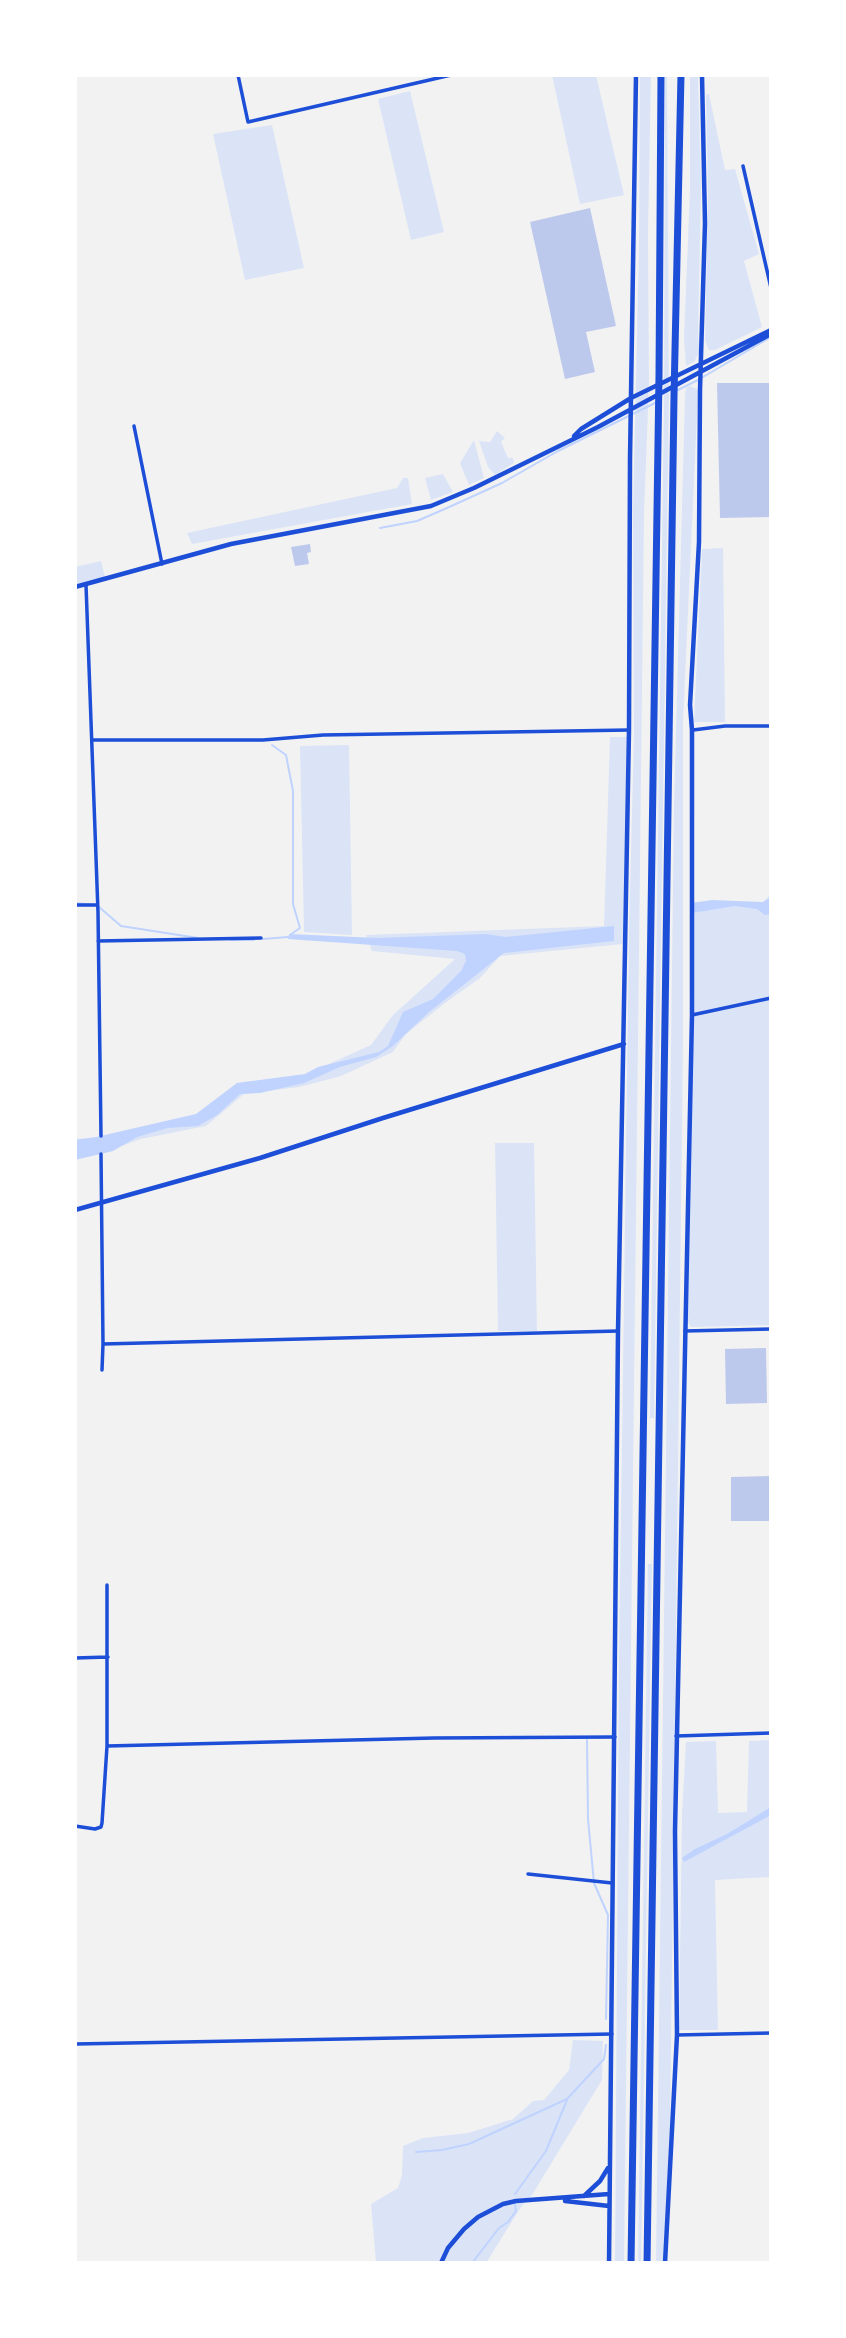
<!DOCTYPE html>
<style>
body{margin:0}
#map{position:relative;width:846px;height:2338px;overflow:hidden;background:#f2f2f2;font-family:"Noto Sans",sans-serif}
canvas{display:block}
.frame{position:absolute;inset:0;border:77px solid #fff;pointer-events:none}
</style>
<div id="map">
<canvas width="846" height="2338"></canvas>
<div class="frame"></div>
</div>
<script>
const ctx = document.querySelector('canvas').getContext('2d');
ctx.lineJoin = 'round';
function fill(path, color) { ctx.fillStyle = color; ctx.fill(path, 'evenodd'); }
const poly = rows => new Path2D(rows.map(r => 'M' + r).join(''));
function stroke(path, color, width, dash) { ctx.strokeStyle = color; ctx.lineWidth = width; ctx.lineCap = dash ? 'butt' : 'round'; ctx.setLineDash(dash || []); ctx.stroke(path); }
fill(poly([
 [552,75,596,75,624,195,580,204],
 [640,75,651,75,648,233,649,382,644,514,624,2263,615,2263,619,1658,629,932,634,735,633,515,639,248],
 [665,75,667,75,669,399,654,1418,650,1418,664,401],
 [690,75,698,75,701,187,698,337,700,351,694,362,686,366,684,338,690,190],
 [410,91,444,232,411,240,378,99],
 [709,94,725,170,735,169,759,254,744,261,762,327,715,350,709,350,705,340,708,196,706,95],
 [272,125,304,268,245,280,213,134],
 [690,386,697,389,698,393,683,722,683,1046,670,2129,664,2263,656,2263,674,806,685,395,686,388],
 [497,431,505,438,501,442,508,458,513,458,514,463,495,475,488,467,479,441,490,442],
 [474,440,484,478,469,485,460,463],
 [443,474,453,492,431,500,425,478],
 [403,478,408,478,412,504,192,544,187,533,397,488],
 [723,548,725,722,694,722,702,549],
 [101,561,105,577,77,586,75,567],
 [610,737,627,737,623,944,500,956,480,978,445,1003,406,1034,393,1052,341,1076,299,1087,244,1094,206,1126,141,1139,99,1154,75,1158,75,1139,98,1138,198,1115,244,1082,300,1077,371,1045,393,1015,455,959,372,951,366,935,604,926],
 [349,745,352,935,304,932,300,746],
 [771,894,771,1325,691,1327,688,1322,692,913,697,904,761,904],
 [495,1143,534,1143,537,1331,498,1331],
 [648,1564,652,1564,641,2263,638,2263],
 [771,1740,771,1877,715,1880,718,2030,679,2030,682,1814,686,1742,716,1741,718,1813,747,1812,749,1741],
 [573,2040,603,2041,602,2080,532,2195,521,2207,486,2263,376,2263,371,2204,398,2188,402,2175,403,2146,423,2138,468,2133,513,2119,533,2101,544,2100,569,2070]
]), '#dbe4f7');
fill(poly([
 [771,897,771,914,765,915,757,909,735,906,692,913,691,903,712,900,763,902],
 [614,926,614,941,504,953,429,1012,393,1046,376,1057,340,1067,304,1083,260,1093,240,1094,217,1115,198,1126,168,1128,137,1137,113,1151,75,1160,75,1140,96,1137,196,1114,237,1083,305,1074,318,1067,379,1052,388,1046,403,1012,433,999,461,971,466,961,465,954,457,951,288,939,289,934,378,938,486,934,506,937],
 [771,1807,771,1815,684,1862,682,1858,695,1849,727,1834]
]), '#bfd3fe');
stroke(poly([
 [703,377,771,337],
 [678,390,698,380],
 [380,528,417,521,447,508,502,483,558,451,655,403],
 [272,745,286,755,293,791,293,904,300,928,290,935],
 [75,903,95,905],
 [99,907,121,926,198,938],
 [263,939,288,937],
 [231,940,254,940],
 [587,1740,588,1819,594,1883,608,1915,606,2019],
 [416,2152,442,2150,469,2144,567,2099,604,2059,606,2045],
 [515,2194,546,2151,567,2100],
 [472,2263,499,2228,508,2222,516,2211,515,2205]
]), '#bfd3fe', 2);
fill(poly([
 [590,208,616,326,586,332,595,372,565,379,530,222],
 [717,383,771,383,771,517,720,518],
 [310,544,311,552,307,553,309,564,295,566,291,547],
 [766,1348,767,1403,726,1404,725,1349],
 [771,1476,771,1521,731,1521,731,1477]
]), '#bdc9ec');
stroke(poly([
 [238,75,248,122,451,75],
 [743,166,771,288],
 [134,426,162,564],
 [86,585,98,912,101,1136],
 [693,730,725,726,771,726],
 [92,740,263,740,323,735,629,730],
 [75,905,97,905],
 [98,941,261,938],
 [692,1015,771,998],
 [101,1154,103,1344,618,1331],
 [685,1331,771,1329],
 [102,1370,103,1344],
 [75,1658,108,1657],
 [676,1736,771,1733],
 [107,1746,434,1738,615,1737],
 [75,1826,95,1829,101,1827,102,1823,107,1746,107,1585],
 [528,1874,612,1883],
 [677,2035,771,2033],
 [75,2044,612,2034]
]), '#1d4ed8', 3.5);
stroke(poly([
 [574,436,581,429,631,398,771,330],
 [75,587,231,544,431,506,474,488,598,427,771,334],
 [75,1210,260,1158,383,1118,624,1044],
 [584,2196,600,2181,608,2168],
 [565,2201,609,2206],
 [441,2263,448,2248,464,2229,478,2217,503,2204,516,2201,609,2194],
 [609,2263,618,1331,629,730,630,459,636,75],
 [665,2263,677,2035,675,1831,692,1015,692,730,690,705,699,542,700,390,705,223,702,75]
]), '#1d4ed8', 4.5);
stroke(poly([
 [631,2263,659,376,661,75],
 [647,2263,674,396,681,75]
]), '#1d4ed8', 7);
</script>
